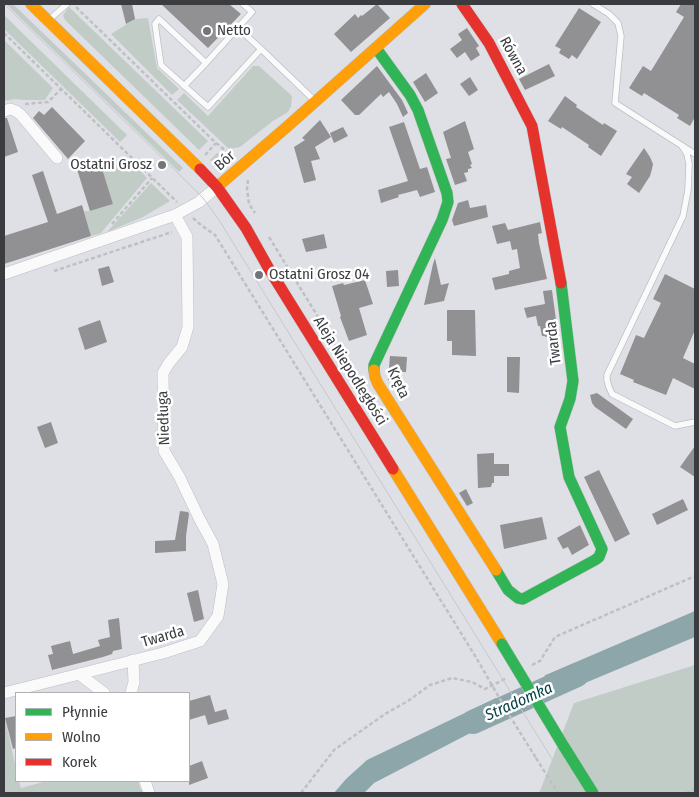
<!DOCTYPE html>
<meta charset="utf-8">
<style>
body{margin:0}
#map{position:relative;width:699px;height:797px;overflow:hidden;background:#dee0e6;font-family:"Fira Sans Condensed",sans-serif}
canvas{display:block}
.frame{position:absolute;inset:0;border:5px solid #3a3c40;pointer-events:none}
.legend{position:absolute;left:15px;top:692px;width:175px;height:90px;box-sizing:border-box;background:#fff;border:1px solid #b0b1b3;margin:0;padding:6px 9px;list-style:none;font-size:15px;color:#3a3c40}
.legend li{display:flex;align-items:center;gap:10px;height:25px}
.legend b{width:25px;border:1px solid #b0b1b3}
</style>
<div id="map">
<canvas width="699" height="797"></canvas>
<div class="frame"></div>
<ul class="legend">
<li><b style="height:6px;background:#30b455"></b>Płynnie</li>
<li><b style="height:6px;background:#ff9f0a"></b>Wolno</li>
<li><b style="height:6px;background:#e5322d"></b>Korek</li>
</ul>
</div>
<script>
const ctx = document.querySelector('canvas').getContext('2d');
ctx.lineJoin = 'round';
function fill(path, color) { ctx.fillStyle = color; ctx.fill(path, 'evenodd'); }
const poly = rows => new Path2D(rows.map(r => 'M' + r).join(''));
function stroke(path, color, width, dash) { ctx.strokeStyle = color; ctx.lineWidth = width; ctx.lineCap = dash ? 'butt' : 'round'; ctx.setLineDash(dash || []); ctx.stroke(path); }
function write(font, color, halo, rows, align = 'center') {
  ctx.font = font + ' "Fira Sans Condensed",sans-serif'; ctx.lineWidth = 5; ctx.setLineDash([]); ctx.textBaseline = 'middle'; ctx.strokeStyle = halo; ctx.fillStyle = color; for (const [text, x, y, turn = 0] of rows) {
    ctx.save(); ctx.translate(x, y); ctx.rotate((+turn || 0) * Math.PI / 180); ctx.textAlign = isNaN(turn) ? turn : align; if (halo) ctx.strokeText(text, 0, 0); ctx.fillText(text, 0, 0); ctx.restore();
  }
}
fill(poly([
 [6,4,13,4,183,168,179,172],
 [69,7,208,141,199,150,65,20,63,15],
 [4,15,127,135,120,142,4,29],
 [148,18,157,68,179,89,172,95,111,34,135,19],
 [4,40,53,88,45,100,23,100,15,99,4,101],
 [253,66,259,66,291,95,292,98,291,106,288,112,273,121,240,147,229,149,177,100,184,93,208,116],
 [217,153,220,154,229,163,224,165,217,165,211,161,210,160],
 [129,159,147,178,101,233,91,236,84,211,90,211,113,204,102,170,112,167,111,165],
 [151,183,170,201,143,217,107,232],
 [695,665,695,793,537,793,540,791,574,703],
 [4,714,16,769,16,781,19,781,21,788,47,781,138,781,140,788,144,793,4,793]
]), '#c2ccc7');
fill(poly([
 [695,611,695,637,554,696,541,677],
 [496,698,505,715,374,783,364,793,334,793,346,779,367,760]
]), '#8da6aa');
fill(poly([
 [543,673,558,698,554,699,552,698,539,678,540,675]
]), '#dee0e6');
stroke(poly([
 [473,722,577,675]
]), '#8da6aa', 24);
fill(poly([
 [121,4,132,4,135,19,126,24],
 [161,4,229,4,241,14,208,48],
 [377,4,390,18,351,52,334,34,355,14,358,18,361,15,362,16],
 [681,4,695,4,695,117,690,126,677,118,679,115,644,93,642,96,629,88,643,66,651,71,684,17,676,12],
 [579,8,601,22,577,59,572,55,569,59,559,53,561,49,555,46],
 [467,28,479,46,476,48,480,55,471,61,465,52,457,58,450,49,462,40,458,34],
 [549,64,555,76,525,90,519,79],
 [377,66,402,100,408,113,403,117,397,104,389,92,383,97,381,94,359,115,355,115,341,100],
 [426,73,438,93,425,102,413,82],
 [470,77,478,90,469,96,460,84],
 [565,96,577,105,576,107,603,125,604,123,617,131,601,156,588,147,589,145,562,127,561,129,548,121],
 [52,107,85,141,68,159,33,118,39,111,44,115],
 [4,118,7,118,18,152,4,157],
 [320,120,331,137,315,147,320,159,311,161,316,180,304,183,294,147,305,140,302,138],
 [465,121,474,149,468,152,472,164,470,165,472,168,468,169,468,172,464,173,467,181,455,185,446,159,451,158,443,132],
 [404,122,420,169,427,167,435,192,420,197,417,190,398,195,399,197,381,203,378,190,408,181,389,127],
 [343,127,348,136,334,143,330,133],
 [644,148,650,157,653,164,652,169,650,176,639,193,627,184,632,177,626,174],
 [99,159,113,204,90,211,76,166],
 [43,171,57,214,82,205,91,236,4,264,4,236,48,222,32,175],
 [468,200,470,208,486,205,488,217,454,226,452,220,458,203],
 [540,222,542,233,538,234,539,243,547,279,495,290,492,278,509,274,509,271,520,268,517,249,512,250,510,241,497,244,492,226,505,223,508,230],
 [324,234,327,248,306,252,302,239],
 [435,258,441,285,449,283,444,301,424,305,433,264],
 [109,266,114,282,102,286,98,269],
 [398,270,399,286,387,287,386,271],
 [665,274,695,289,695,330,683,358,695,364,695,389,673,378,666,395,633,382,634,380,620,374,636,335,644,338,661,303,653,299],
 [365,280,373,304,359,308,367,335,349,341,340,317,341,316,332,286,343,283,344,285],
 [552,290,558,335,545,337,545,336,542,336,540,326,538,326,536,316,527,318,524,308,545,304,543,291],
 [447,310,475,310,476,356,452,355,452,341,447,341],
 [100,320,107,342,85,350,78,328],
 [390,356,407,357,406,372,399,372,399,381,388,380],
 [507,357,520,357,519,393,507,392],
 [597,393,633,419,626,429,595,407,592,403,590,395],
 [51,422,58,443,45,448,37,427],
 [695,446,695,477,680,467],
 [494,453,494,464,509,464,509,476,494,476,494,483,492,483,491,487,478,488,477,454],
 [599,470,630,534,615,542,584,477],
 [466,489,473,503,467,506,459,493],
 [683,499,688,510,657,525,652,514],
 [180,511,188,512,189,514,186,536,186,551,155,553,155,541,175,540],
 [542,517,547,539,504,549,500,525],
 [580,525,589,545,572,555,568,547,563,549,557,538],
 [198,590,204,619,194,622,187,593],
 [119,618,122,649,113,651,112,654,103,657,52,670,48,655,53,654,51,646,70,641,73,654,100,646,98,640,110,637,108,620],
 [210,695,215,712,226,709,229,719,208,725,205,715,189,720,189,701],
 [16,716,16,748,13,749,5,718],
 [202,761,208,778,189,785,189,766]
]), '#919092');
const lane = poly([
 [593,4,609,14,618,23,621,36,615,103,695,154],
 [50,19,67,4],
 [238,28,261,49,208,107,161,65,155,24,159,19,206,63,252,12,243,4],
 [261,49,314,100],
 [184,86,206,63],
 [682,146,687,154,689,164,688,190,683,216,607,375,607,380,609,387,612,394,675,426,695,422]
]);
const street = poly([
 [4,111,10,109,16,111,21,115,57,158],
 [4,274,175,215,199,202,217,187],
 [79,674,104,693],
 [4,693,163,653,200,641,218,616,223,584,213,544,199,518,179,476,164,451,163,373,169,363,182,347,188,327,187,237,175,215],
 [131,693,134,682,133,660],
 [145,781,149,793]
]);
const fast = poly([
 [374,370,374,365,442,220,448,202,447,193,418,110,410,95,376,48],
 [496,570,508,590,518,598,523,599,595,560,599,557,602,549,569,477,560,427,570,399,573,381,561,283],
 [563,745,593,793]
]);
const slow = poly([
 [31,4,200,169],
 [217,187,289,125,425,4],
 [374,370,375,377,378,384,496,570],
 [393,469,502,644]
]);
const jam = poly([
 [462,4,489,43,532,126,561,283],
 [200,169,217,187,246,228,269,269,393,469]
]);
stroke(lane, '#bcbec2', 7);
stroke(street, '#bcbec2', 12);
stroke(fast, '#bcbec2', 12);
stroke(slow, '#bcbec2', 12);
stroke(jam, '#bcbec2', 12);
stroke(poly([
 [76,7,216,143,231,155],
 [4,33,177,202],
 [25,104,48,102,61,89],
 [205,155,216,143],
 [248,180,247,189,249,204,255,213],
 [193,218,201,225,215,235,477,659],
 [112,224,152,178],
 [269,237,342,356],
 [54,271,172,232],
 [532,665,540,661,555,637,695,576],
 [536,758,558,793],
 [301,793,334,750,385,714,408,701,430,685,452,678,472,682,485,689,507,678],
 [686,793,695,788]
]), '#bec0c2', 2.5, [4, 2.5]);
stroke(lane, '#fafafb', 5.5);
stroke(street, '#fafafb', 11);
stroke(fast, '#30b455', 11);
stroke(slow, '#ff9f0a', 11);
stroke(jam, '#e5322d', 11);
stroke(poly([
 [4,4,184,179,203,198,219,220,573,793]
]), '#c7c8ca', 1);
const fastBridge = poly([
 [502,644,563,745]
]);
stroke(fastBridge, '#bcbec2', 12, []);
stroke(poly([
 [477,659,508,713,536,758]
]), '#bec0c2', 2.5, [4, 2.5]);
stroke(fastBridge, '#30b455', 11);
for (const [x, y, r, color] of [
 [207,31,5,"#73757a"],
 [162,165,5,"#73757a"],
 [259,275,5,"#73757a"]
]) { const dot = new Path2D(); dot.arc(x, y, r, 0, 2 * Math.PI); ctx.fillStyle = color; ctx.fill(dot); stroke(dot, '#fff', 2); }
write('15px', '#3a3c40', '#fff', [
 ["Netto",217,31],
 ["Ostatni Grosz",152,165,"right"],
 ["Ostatni Grosz 04",269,275]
], 'left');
write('15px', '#3a3c40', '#fff', [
 ["Równa",513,56,61],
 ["Bór",225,161,-41],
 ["Twarda",554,343,-97],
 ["Aleja Niepodległości",350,371,58],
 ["Kręta",398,383,64],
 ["Niedługa",164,418,-92],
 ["Twarda",163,637,-16]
]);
write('italic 16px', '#074247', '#fff', [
 ["Stradomka",519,702,-24]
]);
</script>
